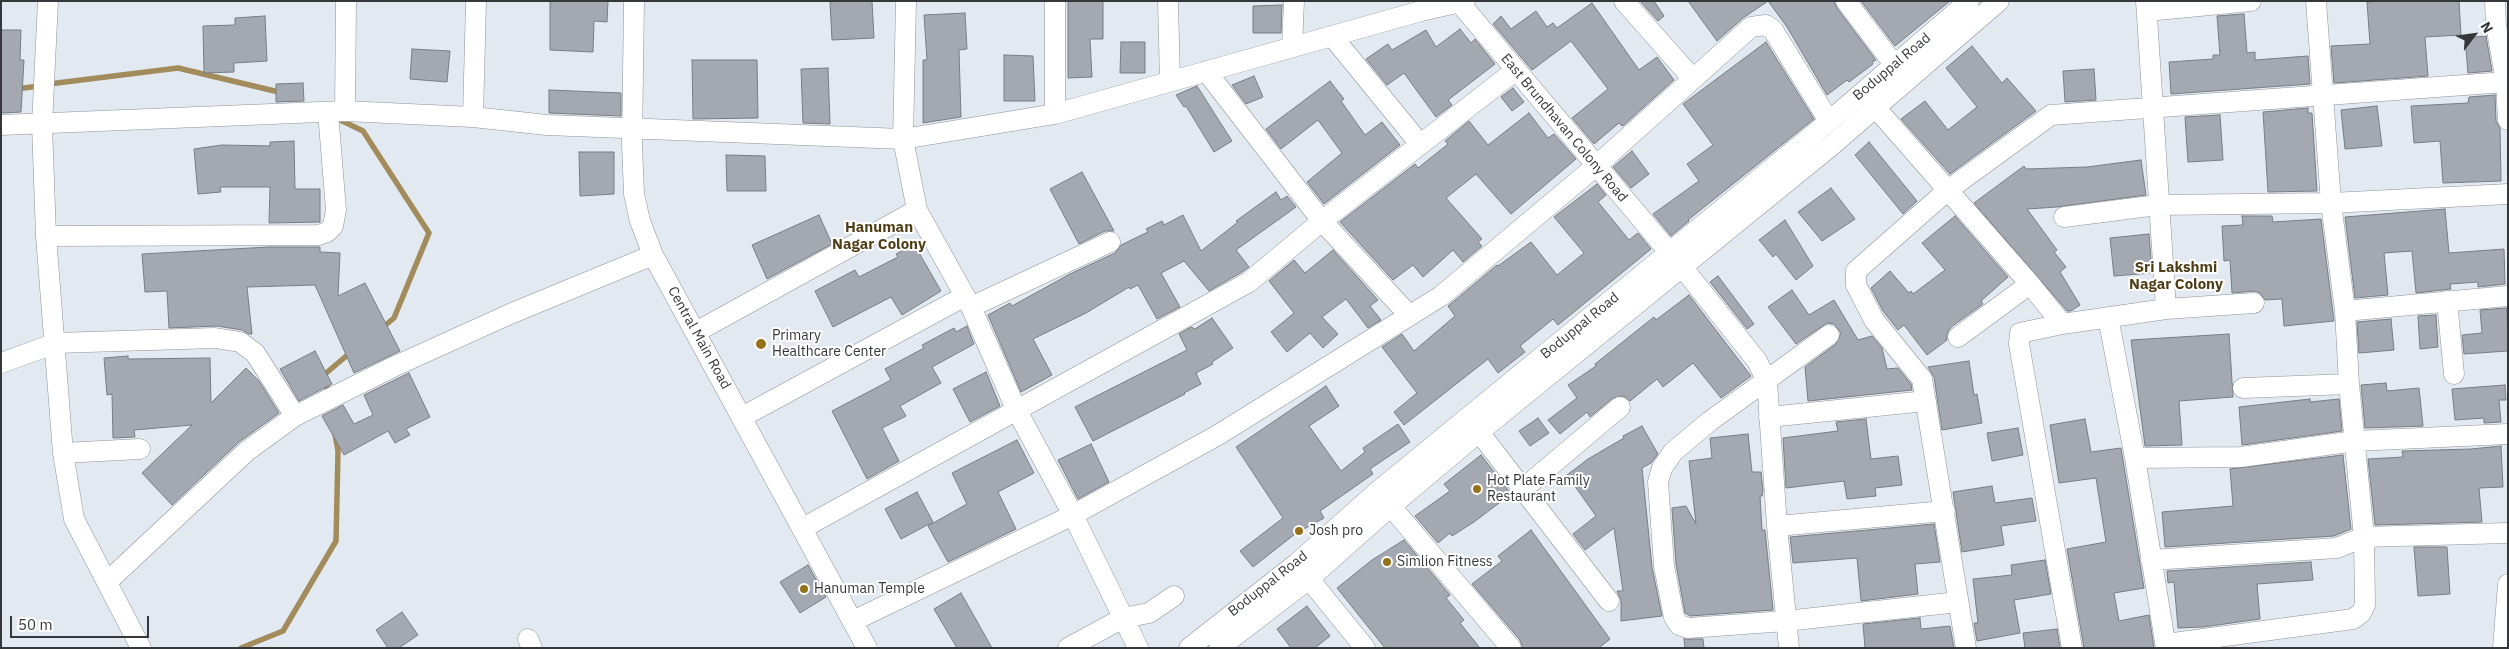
<!DOCTYPE html>
<style>
body{margin:0}
#map{position:relative;width:2509px;height:649px;overflow:hidden;background:#e3e9f1;font-family:"IBM Plex Sans",sans-serif}
canvas{display:block}
.frame{position:absolute;inset:0;border:2px solid #35373a;pointer-events:none}
.north{position:absolute;left:2449px;top:10px;width:50px;height:50px;-webkit-text-stroke:4px #fff;paint-order:stroke;rotate:60deg;font-size:14px;font-weight:700;line-height:20px;text-align:center;color:#35373a}
.north::after{content:'';display:block;margin:auto;width:18px;height:22px;background:#35373a;clip-path:polygon(50% 0,100% 100%,50% 72%,0 100%)}
.scale{position:absolute;left:10px;top:616px;width:139px;height:22px;box-sizing:border-box;border:2px solid #35373a;border-top:0;padding-left:6px;font-size:15px;line-height:18px;white-space:nowrap;color:#35373a;-webkit-text-stroke:4px #fff;paint-order:stroke}
</style>
<div id="map">
<canvas width="2509" height="649"></canvas>
<div class="frame"></div>
<div class="north">N</div>
<div class="scale">50 m</div>
</div>
<script>
const ctx = document.querySelector('canvas').getContext('2d');
ctx.lineJoin = 'round';
const poly = rows => new Path2D(rows.map(r => 'M' + r).join(''));
function stroke(path, color, width, dash) { ctx.strokeStyle = color; ctx.lineWidth = width; ctx.lineCap = dash ? 'butt' : 'round'; ctx.setLineDash(dash || []); ctx.stroke(path); }
function fill(path, color) { ctx.fillStyle = color; ctx.fill(path, 'evenodd'); }
function write(font, color, halo, rows, align = 'center') {
  ctx.font = font + ' "IBM Plex Sans",sans-serif'; ctx.lineWidth = 4; ctx.setLineDash([]); ctx.textBaseline = 'middle'; ctx.strokeStyle = halo; ctx.fillStyle = color; for (const [text, x, y, turn = 0] of rows) {
    ctx.save(); ctx.translate(x, y); ctx.rotate((+turn || 0) * Math.PI / 180); ctx.textAlign = isNaN(turn) ? turn : align; if (halo) ctx.strokeText(text, 0, 0); ctx.fillText(text, 0, 0); ctx.restore();
  }
}
stroke(poly([
 [49,84,178,68,283,93],
 [16,89,39,86],
 [336,118,363,131,429,233,394,318,382,328],
 [328,395,325,374,351,352],
 [241,648,283,631,336,541,338,451,335,434]
]), '#a38c5c', 5.5);
const building = poly([
 [550,1,608,1,607,22,594,21,593,52,550,50,550,1],
 [841,1,872,1,874,38,832,40,830,2,841,1],
 [1068,1,1103,1,1103,39,1090,39,1092,77,1068,78,1068,1],
 [1640,1,1654,1,1664,16,1658,21,1640,1],
 [1688,1,1834,1,1837,8,1876,60,1872,62,1873,64,1849,82,1847,80,1827,95,1787,27,1768,1,1743,18,1717,41,1688,1],
 [1861,1,1950,1,1895,46,1861,1],
 [2385,1,2459,1,2461,35,2425,37,2428,76,2334,83,2331,46,2370,44,2367,2,2385,1],
 [1592,3,1639,70,1657,57,1674,80,1624,125,1622,126,1619,123,1594,144,1572,118,1608,89,1571,41,1532,70,1493,24,1501,16,1511,29,1536,11,1547,27,1553,23,1557,28,1592,3],
 [1282,5,1281,33,1253,33,1253,6,1282,5],
 [965,13,967,49,959,50,961,117,923,123,923,60,927,60,924,15,965,13],
 [2244,14,2247,53,2255,52,2255,60,2308,56,2310,84,2171,94,2169,62,2213,59,2213,55,2220,55,2217,16,2244,14],
 [265,16,267,61,234,63,234,72,204,73,203,26,235,25,235,18,265,16],
 [1460,29,1471,43,1475,39,1495,64,1448,100,1452,105,1436,117,1404,73,1387,85,1366,59,1388,44,1392,50,1426,30,1436,47,1460,29],
 [1,30,21,30,20,60,24,60,21,112,1,113,1,30],
 [2486,36,2492,71,2468,73,2465,38,2486,36],
 [1121,42,1145,42,1145,73,1120,73,1121,42],
 [1766,42,1814,119,1688,220,1689,221,1671,236,1653,214,1699,181,1687,164,1713,145,1683,104,1766,42],
 [1972,46,2002,83,2007,78,2036,111,1950,174,1901,119,1925,101,1948,130,1977,107,1946,68,1972,46],
 [412,49,450,51,447,82,410,79,412,49],
 [1004,55,1033,56,1035,101,1004,101,1004,55],
 [692,60,757,60,758,118,693,119,692,60],
 [828,68,830,124,803,123,801,69,828,68],
 [2094,69,2096,100,2065,102,2063,71,2094,69],
 [1254,76,1263,97,1246,104,1232,85,1254,76],
 [1330,81,1344,99,1341,101,1365,135,1382,122,1400,145,1324,204,1307,182,1342,153,1318,120,1281,149,1266,129,1330,81],
 [303,83,304,101,276,102,276,84,303,83],
 [1197,86,1232,141,1214,152,1186,106,1184,107,1176,95,1197,86],
 [1513,88,1524,102,1512,111,1501,97,1513,88],
 [549,90,621,93,621,116,549,113,549,90],
 [2495,95,2496,121,2500,128,2501,181,2443,183,2440,141,2414,143,2411,106,2468,103,2469,97,2495,95],
 [2377,106,2382,146,2345,149,2341,110,2377,106],
 [2308,108,2308,113,2312,113,2317,191,2268,192,2263,112,2308,108],
 [1529,113,1548,138,1554,134,1576,159,1511,214,1476,174,1446,198,1482,239,1478,242,1482,246,1463,262,1453,250,1423,277,1413,265,1393,280,1340,222,1415,164,1418,168,1448,144,1445,141,1469,121,1488,145,1529,113],
 [2220,115,2223,160,2188,162,2185,117,2220,115],
 [294,141,295,189,320,189,320,222,269,223,270,187,220,187,221,192,198,194,194,149,222,145,270,146,270,142,294,141],
 [1869,142,1917,201,1903,214,1855,155,1869,142],
 [1632,151,1649,174,1631,188,1613,167,1632,151],
 [579,152,614,152,614,194,580,196,579,152],
 [726,155,765,156,766,191,727,191,726,155],
 [2141,160,2146,195,2057,207,2027,209,2057,250,2054,252,2066,267,2060,272,2080,305,2071,311,2067,311,1974,203,2024,166,2026,169,2087,167,2141,160],
 [1082,172,1114,231,1105,231,1079,244,1050,189,1082,172],
 [1597,184,1606,195,1598,202,1629,240,1638,233,1651,249,1558,325,1553,319,1520,346,1525,352,1498,373,1488,359,1404,425,1394,412,1417,393,1382,347,1402,334,1414,351,1455,316,1448,306,1497,265,1498,266,1531,242,1557,275,1584,253,1554,217,1597,184],
 [1831,188,1855,219,1822,241,1798,212,1831,188],
 [1276,192,1281,200,1287,196,1296,207,1236,250,1249,267,1242,272,1209,291,1184,261,1161,273,1180,307,1157,319,1138,285,1130,289,1129,287,1086,313,1033,339,1052,375,1021,392,988,315,1010,303,1012,306,1070,274,1115,253,1121,245,1148,232,1146,229,1162,221,1164,225,1183,215,1201,251,1238,222,1236,221,1276,192],
 [2445,209,2449,253,2504,249,2505,284,2478,287,2478,282,2450,284,2451,289,2416,293,2412,251,2384,253,2388,295,2355,298,2345,217,2445,209],
 [819,215,832,244,767,279,752,245,819,215],
 [1955,216,2008,277,1981,301,1983,304,1951,327,1947,333,1947,340,1927,355,1904,325,1898,330,1883,311,1871,288,1890,271,1909,293,1911,291,1913,294,1945,270,1922,243,1955,216],
 [2242,216,2272,216,2273,222,2321,219,2334,321,2284,326,2282,299,2265,300,2260,293,2254,291,2232,293,2230,260,2224,261,2222,226,2243,225,2242,216],
 [1785,220,1813,266,1796,280,1776,254,1773,257,1759,240,1785,220],
 [2149,234,2152,273,2114,276,2110,238,2149,234],
 [914,244,941,291,902,315,891,297,833,327,815,291,855,270,859,277,898,257,896,254,914,244],
 [269,247,320,247,320,252,340,253,338,296,365,283,400,351,354,373,315,285,247,287,252,334,249,334,242,330,217,326,169,328,167,291,145,292,142,254,269,247],
 [1333,250,1378,300,1370,306,1381,320,1368,328,1346,299,1322,317,1338,334,1323,348,1310,333,1287,352,1271,332,1294,313,1269,281,1294,260,1305,273,1333,250],
 [1718,276,1754,324,1747,329,1710,282,1718,276],
 [1792,290,1809,315,1834,300,1858,340,1872,336,1882,348,1887,369,1898,368,1911,384,1912,390,1808,401,1805,367,1836,344,1841,333,1834,324,1827,323,1796,344,1768,307,1792,290],
 [1689,295,1751,376,1721,398,1693,363,1663,387,1657,379,1630,401,1624,396,1613,398,1590,417,1587,412,1560,434,1548,420,1577,398,1568,385,1596,366,1595,364,1654,317,1656,320,1689,295],
 [2507,308,2508,351,2464,354,2462,335,2482,333,2480,310,2507,308],
 [2436,315,2438,347,2420,349,2418,316,2436,315],
 [1212,318,1233,348,1212,362,1213,364,1196,373,1201,384,1184,393,1185,394,1093,441,1075,407,1187,350,1179,334,1191,327,1195,329,1212,318],
 [2391,319,2394,350,2359,353,2357,322,2391,319],
 [967,326,974,344,932,367,941,383,900,406,906,416,882,428,899,461,867,479,832,411,891,380,885,369,924,348,922,345,954,328,956,332,967,326],
 [2229,334,2233,397,2179,401,2182,445,2145,446,2131,340,2229,334],
 [315,351,332,384,299,401,280,369,315,351],
 [128,356,128,359,210,358,211,403,246,368,259,381,279,413,239,442,172,505,142,473,192,425,134,430,135,437,113,438,112,394,107,395,104,358,128,356],
 [1969,361,1974,395,1977,394,1982,423,1942,430,1934,377,1928,367,1969,361],
 [986,372,1000,406,970,422,953,389,986,372],
 [409,373,430,417,406,429,410,435,395,443,388,431,344,455,322,416,343,405,354,424,373,415,364,395,409,373],
 [2386,383,2387,391,2419,388,2423,426,2365,428,2361,385,2386,383],
 [2505,385,2506,400,2499,400,2501,422,2484,423,2484,418,2455,420,2452,389,2505,385],
 [1326,386,1339,406,1309,426,1341,471,1365,452,1363,448,1398,424,1410,442,1370,469,1373,474,1320,511,1324,518,1295,534,1253,567,1240,551,1283,518,1236,447,1326,386],
 [2310,399,2310,402,2339,399,2342,431,2242,445,2239,407,2310,399],
 [1538,418,1549,433,1530,446,1519,431,1538,418],
 [1866,419,1871,459,1898,456,1902,485,1875,488,1876,496,1847,499,1844,481,1786,488,1783,438,1838,431,1836,422,1866,419],
 [2085,419,2091,452,2121,448,2144,588,2114,593,2119,621,2149,615,2154,648,2084,648,2067,549,2106,542,2096,478,2059,483,2050,425,2085,419],
 [1642,426,1658,454,1651,463,1642,468,1652,567,1662,616,1621,621,1621,600,1617,591,1623,591,1614,528,1585,550,1573,534,1596,516,1567,475,1588,459,1624,438,1623,436,1642,426],
 [2018,428,2023,455,1992,461,1987,433,2018,428],
 [1748,434,1752,472,1761,472,1763,491,1762,496,1760,496,1762,530,1765,530,1773,610,1690,616,1685,613,1676,564,1672,508,1686,506,1696,524,1689,461,1712,458,1710,438,1748,434],
 [1017,440,1034,473,998,492,1016,529,948,562,928,526,967,504,952,473,1017,440],
 [1091,444,1109,482,1078,499,1058,460,1091,444],
 [2501,446,2503,487,2479,488,2482,522,2375,525,2368,459,2403,457,2402,451,2471,449,2501,446],
 [1481,455,1511,494,1474,522,1452,536,1450,533,1438,543,1415,516,1450,491,1444,484,1481,455],
 [2343,455,2351,529,2334,536,2165,547,2162,512,2233,506,2230,469,2343,455],
 [1992,486,1995,503,2032,498,2036,521,2001,526,2004,545,1962,552,1953,492,1992,486],
 [917,492,933,522,901,539,885,509,917,492],
 [1934,524,1940,562,1915,564,1918,594,1861,601,1857,558,1793,563,1790,537,1934,524],
 [1531,530,1610,639,1599,648,1523,648,1520,640,1472,584,1502,561,1498,556,1531,530],
 [1404,540,1450,595,1446,598,1464,620,1460,623,1480,648,1385,648,1337,588,1372,560,1404,540],
 [2414,547,2447,547,2450,594,2418,596,2414,547],
 [2045,560,2051,594,2014,600,2020,633,1977,641,1974,623,1978,623,1973,579,2012,575,2011,565,2045,560],
 [2311,562,2313,580,2257,584,2260,619,2203,627,2178,628,2174,582,2168,583,2167,571,2311,562],
 [808,565,826,597,800,613,780,582,808,565],
 [961,593,992,648,957,648,934,609,961,593],
 [1307,606,1330,636,1315,648,1291,648,1277,629,1307,606],
 [402,612,418,635,399,648,388,648,376,630,402,612],
 [1920,618,1921,629,1950,626,1954,648,1865,648,1863,624,1920,618],
 [2057,629,2060,648,2025,648,2023,633,2057,629],
 [1684,639,1703,639,1704,648,1685,648,1684,639]
]);
fill(building, '#a4a9b1');
stroke(building, '#787d84', 1);
const minor = poly([
 [48,1,42,125,46,236,63,453,74,519,141,648],
 [634,1,632,144,634,194,640,221,653,255,867,648],
 [906,1,903,139,917,210,971,307,1016,409,1073,515,1138,648],
 [1055,1,1055,114],
 [1168,1,1170,81],
 [1624,1,1693,79],
 [1846,1,1902,75],
 [2146,1,2166,309],
 [2495,1,2496,25,2506,82,2508,120],
 [1459,2,1670,253],
 [2147,11,2251,1],
 [1332,36,1420,144],
 [1292,47,1294,1],
 [1206,71,1322,221,1409,315],
 [1875,107,2030,284,2062,324],
 [345,111,346,1],
 [473,117,476,1],
 [1,125,345,111,473,117,547,125,903,139,1055,114,1421,11,1465,1],
 [2064,217,2158,205,2331,203,2508,194],
 [46,236,319,235,327,232,333,226,336,210,328,112],
 [1683,268,1757,361,1767,381,1777,526,1789,648],
 [2447,301,2454,374],
 [971,307,1110,242],
 [2345,311,2508,296],
 [2108,317,2135,458,2166,648],
 [696,332,917,210],
 [1829,335,1710,421,1673,452,1662,468,1658,482,1664,566,1674,617,1679,625,1688,628,1786,621,1958,602],
 [1958,337,2030,284],
 [1,363,56,343,215,338,240,342,255,353,295,416],
 [2243,388,2349,384],
 [742,417,965,296],
 [1769,417,1926,401],
 [1479,432,1609,601],
 [63,453,140,449],
 [2135,458,2241,457,2355,441,2508,434],
 [1524,488,1620,407],
 [1382,496,1511,648],
 [1777,526,1945,511],
 [803,528,1249,282,1322,221,1516,70],
 [2151,560,2337,548,2364,537,2349,384,2345,311,2331,203,2316,1],
 [1309,579,1365,648],
 [107,582,247,451,295,416,393,367,510,314,653,255],
 [853,621,1073,515,1218,435,1441,296,1596,166,1751,27,1766,25,1773,30,1829,121],
 [528,639,532,648],
 [2166,644,2353,619,2361,613,2365,605,2364,537,2508,533],
 [1068,648,1123,618,1149,613,1174,596],
 [1189,648,1296,564,1378,491,1820,129,1969,1],
 [1219,648,1309,579,1391,506,1479,432,1831,146,1999,1],
 [1966,648,1922,379,1874,320,1856,285,1856,271,1948,190,2051,115,2506,82],
 [2072,648,2019,344,2020,333,2062,324,2166,309,2254,303],
 [2503,648,2508,584]
]);
stroke(minor, '#8d9299', 21);
stroke(minor, '#fff', 20);
for (const [x, y, r, color] of [
 [761,344,6,"#95721a"],
 [1477,489,5,"#95721a"],
 [1299,531,5,"#95721a"],
 [1387,562,5,"#95721a"],
 [804,589,5,"#95721a"]
]) { const dot = new Path2D(); dot.arc(x, y, r, 0, 2 * Math.PI); ctx.fillStyle = color; ctx.fill(dot); stroke(dot, '#fff', 2); }
write('14px', '#35373a', '#fff', [
 ["Boduppal Road",1892,67,-40],
 ["East Brundhavan Colony Road",1564,128,50],
 ["Boduppal Road",1580,326,-39],
 ["Central Main Road",699,338,61],
 ["Boduppal Road",1268,584,-38]
]);
write('14px', '#35373a', '#fff', [
 ["Primary",772,336],
 ["Healthcare Center",772,352],
 ["Hot Plate Family",1487,481],
 ["Restaurant",1487,497],
 ["Josh pro",1309,531],
 ["Simlion Fitness",1397,562],
 ["Hanuman Temple",814,589]
], 'left');
write('bold 15px', '#4f3d16', '#fff', [
 ["Hanuman",879,228],
 ["Nagar Colony",879,245],
 ["Sri Lakshmi",2176,268],
 ["Nagar Colony",2176,285]
]);
</script>
